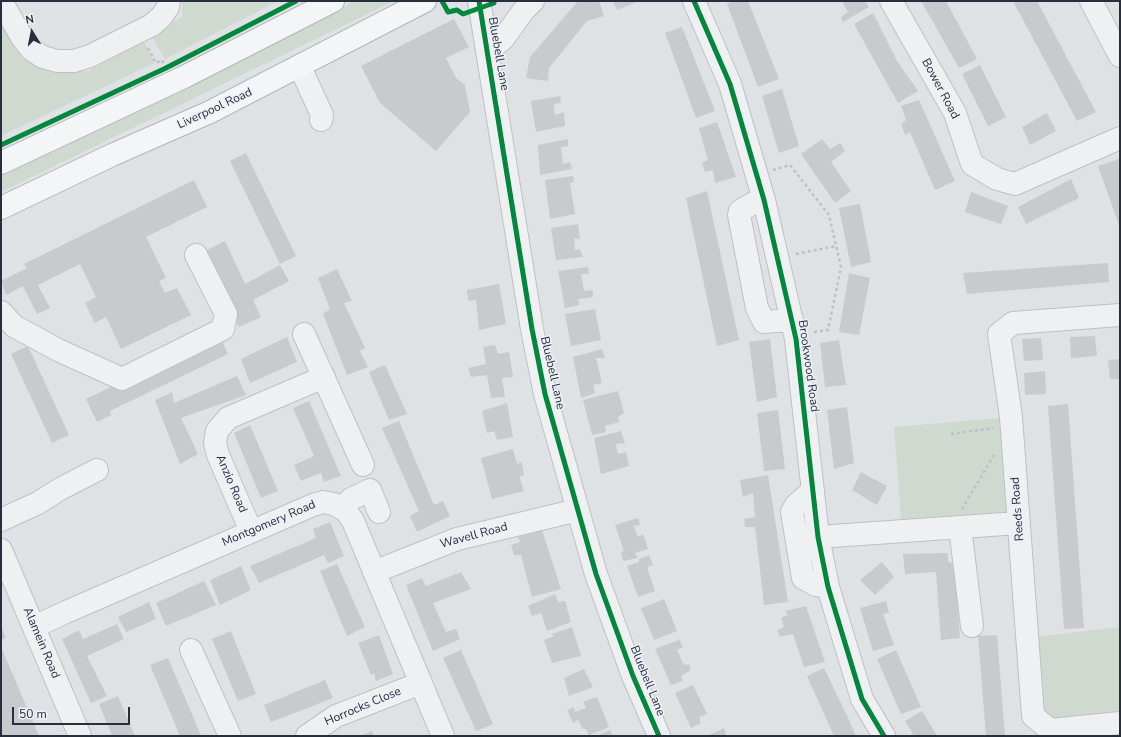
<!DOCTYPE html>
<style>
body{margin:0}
#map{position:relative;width:1121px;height:737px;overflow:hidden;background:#dfe2e5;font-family:"Nunito Sans",sans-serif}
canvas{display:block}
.frame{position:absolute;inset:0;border:2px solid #272e3e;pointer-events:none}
.north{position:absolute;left:12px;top:12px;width:40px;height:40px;-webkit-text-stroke:3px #edf0f5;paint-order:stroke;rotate:350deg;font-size:11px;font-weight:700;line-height:16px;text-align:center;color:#272e3e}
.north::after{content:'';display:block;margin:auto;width:14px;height:18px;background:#272e3e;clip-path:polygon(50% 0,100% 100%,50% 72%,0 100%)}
.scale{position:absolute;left:12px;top:707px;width:118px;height:18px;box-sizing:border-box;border:2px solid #272e3e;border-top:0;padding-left:5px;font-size:12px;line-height:14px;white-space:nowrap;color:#272e3e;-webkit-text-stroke:3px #edf0f5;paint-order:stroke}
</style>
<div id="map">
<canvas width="1121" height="737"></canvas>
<div class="frame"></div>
<div class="north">N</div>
<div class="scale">50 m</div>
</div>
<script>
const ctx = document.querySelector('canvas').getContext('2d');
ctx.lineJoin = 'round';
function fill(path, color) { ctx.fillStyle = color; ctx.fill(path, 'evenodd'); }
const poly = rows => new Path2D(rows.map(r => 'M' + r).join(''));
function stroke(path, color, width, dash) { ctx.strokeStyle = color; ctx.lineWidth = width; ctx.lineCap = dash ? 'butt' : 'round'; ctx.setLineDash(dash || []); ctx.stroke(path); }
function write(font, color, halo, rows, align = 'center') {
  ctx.font = font + ' "Nunito Sans",sans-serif'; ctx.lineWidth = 3; ctx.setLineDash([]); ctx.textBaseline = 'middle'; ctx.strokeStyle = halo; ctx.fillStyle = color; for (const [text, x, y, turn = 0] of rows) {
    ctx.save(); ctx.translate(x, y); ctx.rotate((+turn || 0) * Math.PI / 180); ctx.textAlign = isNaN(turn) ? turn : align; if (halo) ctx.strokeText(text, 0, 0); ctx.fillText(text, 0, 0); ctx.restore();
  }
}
fill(poly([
 [182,1,278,1,165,59,151,35,182,17],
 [355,1,394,1,1,192,1,176],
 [1,15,22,55,54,69,76,72,88,71,144,42,155,63,1,136],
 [1011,417,1019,523,902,531,894,427],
 [1120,627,1120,723,1050,730,1033,716,1027,638]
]), '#d0d9d0');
fill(poly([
 [580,1,599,1,604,16,587,21,549,68,548,81,526,78,530,57,577,2],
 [613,1,639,1,617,10],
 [734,1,748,1,779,79,758,87,727,4],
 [842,1,865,1,869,7,843,22,841,17,848,12],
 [921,1,946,1,977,59,959,68],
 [1013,1,1037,1,1096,112,1077,121],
 [873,13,897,61,918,91,898,103,854,24],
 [454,19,469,47,446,58,456,78,465,85,470,112,436,151,380,103,361,66],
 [682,27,715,111,696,118,665,33],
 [980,65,1006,117,988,126,962,74],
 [782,89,799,146,779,153,762,96],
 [560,96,561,103,554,104,555,115,564,112,565,126,536,132,531,101],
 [919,100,955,181,935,190,910,132,905,135,901,124,906,120,901,106],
 [1047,113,1056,131,1030,145,1022,127],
 [717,122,736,177,715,183,713,170,705,172,702,163,708,160,699,128],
 [568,139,568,146,561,147,563,164,570,162,572,169,540,175,538,145],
 [822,139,830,149,840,143,845,151,831,162,851,191,835,203,801,154],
 [246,153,296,256,280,264,230,161],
 [1119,159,1120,162,1120,228,1098,166],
 [573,176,574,182,570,183,575,214,550,219,545,180],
 [1071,179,1079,198,1026,224,1018,207],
 [194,180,207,207,146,237,166,278,159,281,165,293,177,288,191,315,121,349,106,317,95,323,85,303,96,297,80,264,38,285,50,308,37,314,23,286,6,295,1,281,27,268,24,264],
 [707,191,739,340,717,346,686,198],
 [971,192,1008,206,1001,224,965,212],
 [860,204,871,262,851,267,839,208],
 [578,224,580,239,574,238,575,250,580,249,583,257,556,260,551,228],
 [225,241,245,284,280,265,289,281,253,300,261,317,239,327,203,252],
 [1108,263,1109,282,967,294,963,273],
 [588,267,589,274,581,274,584,291,593,290,593,297,578,299,579,305,565,308,558,271],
 [337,269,352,301,344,303,365,348,360,351,368,367,347,375,323,314,330,309,318,278],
 [849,273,870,278,859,335,839,332],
 [499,284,506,324,479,330,476,300,468,301,467,290],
 [595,309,601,340,571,346,565,314],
 [219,335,228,354,110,411,111,415,97,422,86,399],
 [1095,336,1097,356,1071,358,1070,337],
 [287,337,297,362,250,383,241,359],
 [1041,338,1043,360,1024,361,1022,339],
 [770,339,777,397,757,402,749,342],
 [839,340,846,385,825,387,820,343],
 [495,345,498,354,509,352,513,377,502,378,505,397,491,398,487,375,471,377,468,368,486,364,483,347],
 [28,346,69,435,52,443,11,354],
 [602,349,605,358,596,358,602,383,593,385,595,393,581,398,573,357],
 [1120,359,1120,379,1110,379,1108,360],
 [385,365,407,414,389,420,369,372],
 [1045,371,1046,394,1025,395,1024,373],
 [237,376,246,395,181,418,198,454,180,464,155,400,172,392,174,403],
 [618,391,624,413,618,417,619,422,605,426,606,432,592,435,583,400],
 [309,401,341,476,324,482,321,473,301,481,294,465,314,456,293,408],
 [507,403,513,437,497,440,494,431,487,433,482,411],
 [1068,404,1084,628,1064,629,1048,406],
 [847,407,854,463,834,469,827,410],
 [778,410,785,469,764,471,757,413],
 [399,421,434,505,443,501,450,516,417,532,410,516,419,511,382,428],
 [250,425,278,491,261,498,234,433],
 [621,431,625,443,616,444,618,454,626,452,629,466,601,474,594,438],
 [513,449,517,464,522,462,524,476,519,476,524,491,492,499,481,458],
 [861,472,887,486,877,505,852,490],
 [768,475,788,602,764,605,755,527,745,527,744,519,755,517,753,493,743,497,740,480],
 [638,518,640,525,633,526,638,537,643,534,648,549,635,553,638,558,623,561,621,552,624,551,615,525],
 [330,522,344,556,328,563,324,555,259,583,250,566,316,538,313,529],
 [542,530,561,589,532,597,521,555,514,555,511,545,520,542,518,537],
 [948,553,948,562,954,563,960,638,941,640,936,572,905,574,903,554],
 [649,555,653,565,647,567,655,591,638,597,627,566,639,562,639,559],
 [882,562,894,577,875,595,860,580],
 [337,564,365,627,347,636,320,571],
 [241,566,251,590,220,605,210,580],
 [461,572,471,589,433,603,446,632,456,629,460,639,433,651,406,585,422,578,426,586],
 [204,581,216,605,166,626,156,603],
 [555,594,558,602,565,601,571,622,547,631,541,613,532,616,528,606],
 [664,599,677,631,654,640,641,608],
 [886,601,889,613,883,614,894,645,873,651,860,608],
 [149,602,156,619,126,632,118,617],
 [806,606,825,662,804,667,793,634,780,637,777,630,784,627,781,618,788,615,785,611],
 [117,624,124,639,87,656,107,696,91,703,62,639,79,630,83,639],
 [1,626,6,638,1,640],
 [572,627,581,656,552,663,544,640,554,636,552,634],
 [231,631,256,694,238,701,212,639],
 [379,635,393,674,376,681,374,673,371,675,358,643],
 [997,635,1005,736,986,736,978,636],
 [679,640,683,647,677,650,684,665,689,664,691,670,681,676,683,681,671,685,655,649],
 [1,647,39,736,1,736],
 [461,650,493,724,476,731,443,658],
 [896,650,921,707,901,714,877,659],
 [168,658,197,726,201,736,180,736,150,665],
 [824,668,849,720,856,736,834,736,807,676],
 [584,669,593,687,569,696,564,678],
 [325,680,333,698,271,722,264,705],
 [693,685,707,714,699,717,701,723,691,728,675,693],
 [118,696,135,736,112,736,99,704],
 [597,697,609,727,589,735,586,729,583,729,578,720,573,723,567,710,574,707,575,712,586,708,583,702],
 [922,711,937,736,914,736,905,721],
 [724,728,726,734,723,736,707,736],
 [610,730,613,736,597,736],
 [372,731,374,736,361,736]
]), '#c8cacd');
const minor = poly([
 [1,1,23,39,32,50,43,57,57,61,74,61,90,56,152,25,162,16,168,7,169,1],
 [479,1,532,329,545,394,596,574,633,676,659,736],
 [694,1,730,84,764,200,796,339,818,537,828,587,862,699,884,736],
 [891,1,955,113,972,164,997,179,1015,184,1120,138],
 [1091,1,1120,56],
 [488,51,503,39,524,10,533,1],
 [300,67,322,115,321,120],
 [764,200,752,204,740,211,739,215,757,308,764,322,792,320],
 [1,312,14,326,58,350,122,379,223,329,226,314,196,255],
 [1120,315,1013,323,999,334,1011,417,1033,716,1050,730,1120,723],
 [304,334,363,465],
 [813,490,796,505,792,512,803,578,816,585,828,587],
 [342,508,351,499,370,490,379,512],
 [1,520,38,503,60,489,97,470],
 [960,527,972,626],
 [251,531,218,455,215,443,217,431,228,418,324,377],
 [818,537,1019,523],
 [1,550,80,736],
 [374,572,457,539,578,510],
 [34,627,66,612,313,505,323,502,334,504,346,511,353,521,443,736],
 [191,650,230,736],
 [307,736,336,716,421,683]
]);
const highway = poly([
 [1,163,184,77,333,1],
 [1,208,112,155,210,112,425,1]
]);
stroke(minor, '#bec0c3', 24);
stroke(highway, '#b2b5ba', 24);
stroke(poly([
 [148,48,156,63,162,60,165,67],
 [773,170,790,165,829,215,841,267,828,330,814,332],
 [796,254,836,246],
 [951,434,994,428],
 [962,509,995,453]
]), '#bfc0c5', 2.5, [3, 3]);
stroke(minor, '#eff0f2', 22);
stroke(highway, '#f3f5f6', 22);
stroke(poly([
 [442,1,448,12,457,10,463,14,494,3,494,1],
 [479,1,532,329,545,394,596,574,633,676,659,736],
 [694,1,730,84,764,200,796,339,818,537,828,587,862,699,884,736],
 [1,145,166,68,296,1]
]), '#00873e', 5);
write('12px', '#272e3e', '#edf0f5', [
 ["Bluebell Lane",498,54,80],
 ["Bower Road",940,89,62],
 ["Liverpool Road",215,109,-25],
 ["Brookwood Road",808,366,82],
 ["Bluebell Lane",552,373,77],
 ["Anzio Road",231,484,67],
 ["Reeds Road",1018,509,-94],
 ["Montgomery Road",269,524,-23],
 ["Wavell Road",474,536,-15],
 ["Alamein Road",41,643,67],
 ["Bluebell Lane",647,681,68],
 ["Horrocks Close",363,707,-23]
]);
</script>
